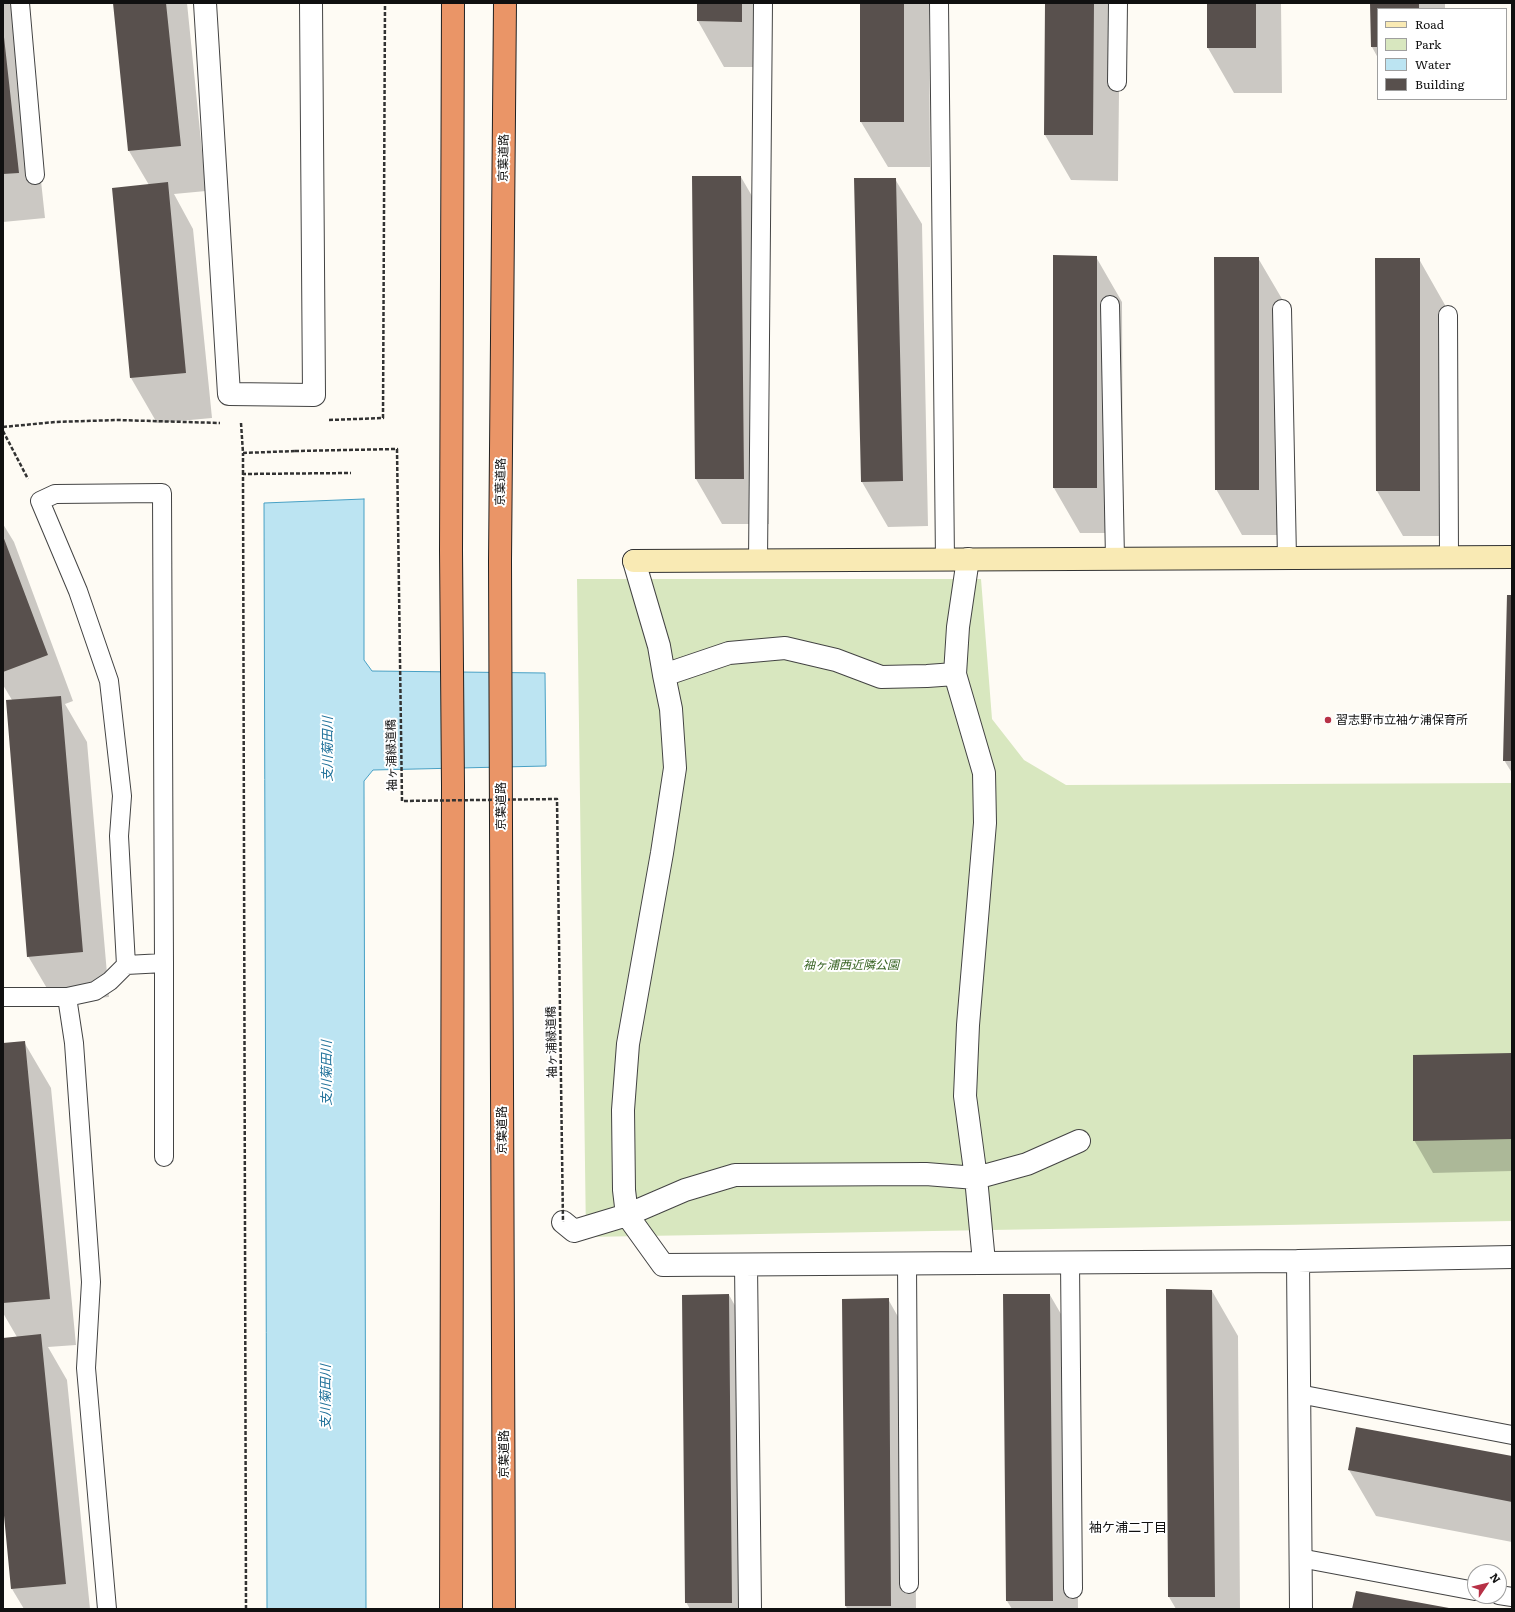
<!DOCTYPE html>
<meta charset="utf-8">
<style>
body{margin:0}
#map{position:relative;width:1515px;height:1612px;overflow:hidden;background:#fefbf4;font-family:Literata,serif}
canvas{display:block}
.frame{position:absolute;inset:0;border:4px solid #101010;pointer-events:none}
.legend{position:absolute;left:1377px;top:8px;width:130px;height:92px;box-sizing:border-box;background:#fff;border:1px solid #9f9f9f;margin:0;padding:5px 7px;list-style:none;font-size:12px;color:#101010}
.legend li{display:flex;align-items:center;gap:8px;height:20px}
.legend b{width:20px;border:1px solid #9f9f9f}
.north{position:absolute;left:1467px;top:1564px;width:40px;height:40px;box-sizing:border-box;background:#fff;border:1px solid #9f9f9f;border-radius:50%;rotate:55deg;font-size:11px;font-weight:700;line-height:16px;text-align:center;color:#101010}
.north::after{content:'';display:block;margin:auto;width:14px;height:18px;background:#b73146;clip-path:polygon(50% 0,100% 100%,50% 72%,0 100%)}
</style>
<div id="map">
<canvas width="1515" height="1612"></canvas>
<div class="frame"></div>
<ul class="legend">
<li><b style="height:5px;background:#f9eab4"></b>Road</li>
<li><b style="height:11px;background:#d8e7bf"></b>Park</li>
<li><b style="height:11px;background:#bce4f2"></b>Water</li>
<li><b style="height:11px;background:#58504d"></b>Building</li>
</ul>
<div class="north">N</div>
</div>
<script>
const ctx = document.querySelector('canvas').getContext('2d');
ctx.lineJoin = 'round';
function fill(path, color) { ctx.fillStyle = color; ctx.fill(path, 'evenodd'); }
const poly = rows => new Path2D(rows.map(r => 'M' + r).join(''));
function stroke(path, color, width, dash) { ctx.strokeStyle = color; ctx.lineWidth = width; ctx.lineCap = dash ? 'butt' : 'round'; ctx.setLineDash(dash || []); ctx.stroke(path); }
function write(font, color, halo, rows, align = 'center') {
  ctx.font = font + ' Literata,"Noto Sans JP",serif'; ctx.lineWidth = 4; ctx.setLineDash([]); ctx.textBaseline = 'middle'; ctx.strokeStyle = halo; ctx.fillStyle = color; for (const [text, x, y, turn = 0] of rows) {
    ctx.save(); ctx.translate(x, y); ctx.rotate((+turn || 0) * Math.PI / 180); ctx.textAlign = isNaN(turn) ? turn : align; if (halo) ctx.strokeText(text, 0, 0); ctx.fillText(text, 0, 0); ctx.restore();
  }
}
fill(poly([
 [577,579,981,579,992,719,1024,760,1066,785,1512,783,1512,1221,586,1237]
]), '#d8e7bf');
const water = poly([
 [364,499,364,660,372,671,545,673,546,766,373,770,364,781,366,1609,267,1609,264,503,364,499]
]);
fill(water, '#bce4f2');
stroke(water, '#48a0c4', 1);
fill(poly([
 [3,3,9,3,25,32,45,218,3,222],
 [114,3,187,3,206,191,174,194,193,229,212,418,157,423,131,378,113,189,149,185,129,151],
 [698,3,768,3,767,67,724,67,698,21],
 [861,3,929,3,930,167,888,167,861,122],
 [1046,3,1120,3,1118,181,1071,180,1045,135],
 [1208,3,1281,3,1282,93,1234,93,1208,48],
 [1371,3,1445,3,1445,9,1378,9,1378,58,1372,47],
 [741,177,767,222,769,524,722,524,696,479],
 [895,179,922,224,928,526,888,527,862,482],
 [1096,257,1122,302,1123,533,1080,533,1054,488],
 [1258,258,1285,304,1285,535,1242,535,1216,489],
 [1419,259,1445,305,1446,536,1403,536,1377,491],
 [3,524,14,542,73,701,65,704,87,742,109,997,55,1002,28,956,12,700,3,685],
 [1512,596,1512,773,1504,760],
 [24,1042,51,1088,76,1345,48,1347,67,1380,90,1609,24,1609,12,1589,3,1495,3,1339,17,1337,3,1313,3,1044],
 [1512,1054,1512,1171,1433,1173,1414,1140],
 [1167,1290,1212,1291,1238,1336,1240,1609,1176,1609,1169,1597],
 [729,1295,755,1341,757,1609,690,1609,686,1602],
 [1004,1295,1050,1295,1076,1340,1078,1609,1012,1609,1007,1601],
 [888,1299,914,1345,916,1609,847,1609,846,1606,843,1300],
 [1512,1457,1512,1542,1376,1516,1349,1470]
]), '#0003');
fill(poly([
 [113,3,166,3,181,146,128,151],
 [697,3,742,3,742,22,697,21],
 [860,3,904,3,904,122,860,122],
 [1045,3,1094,3,1093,135,1044,135],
 [1207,3,1256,3,1256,48,1207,48],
 [1370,3,1419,3,1419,9,1378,9,1378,47,1371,47],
 [3,28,19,173,3,174],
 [692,176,741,176,744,479,695,479],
 [854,178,896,178,903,481,861,482],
 [168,182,186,373,130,378,112,188],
 [1053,255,1097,256,1097,488,1053,488],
 [1214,257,1259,257,1259,490,1215,490],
 [1375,258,1420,258,1420,491,1376,491],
 [3,536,48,655,3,672],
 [1507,595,1512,595,1512,761,1503,761],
 [61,696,83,952,27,957,6,700],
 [25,1041,50,1299,3,1303,3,1043],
 [1512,1053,1512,1139,1413,1141,1413,1055],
 [1166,1289,1212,1290,1215,1597,1168,1597],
 [729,1294,732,1603,685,1603,682,1295],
 [1003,1294,1050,1294,1053,1601,1006,1601],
 [889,1298,891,1606,845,1606,842,1299],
 [41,1334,66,1584,11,1589,3,1505,3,1338],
 [1356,1427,1512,1456,1512,1502,1348,1470],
 [1356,1591,1449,1608,1449,1609,1352,1609]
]), '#58504d');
const lane = poly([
 [20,3,35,175],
 [939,3,945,560],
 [1117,82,1118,3],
 [1110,305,1115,559],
 [1282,309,1287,558],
 [1448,315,1449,557],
 [758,561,763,3],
 [164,963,164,1157],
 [3,997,67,997],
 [1070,1262,1073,1589],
 [907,1263,909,1584],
 [1299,1394,1512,1435],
 [1300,1558,1475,1591],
 [1499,1595,1512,1597],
 [107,1609,86,1368,91,1282,74,1043,67,997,95,991,110,981,126,965,164,963,162,493,55,494,40,501,78,591,109,681,122,796,119,836,126,965]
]);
const street = poly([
 [205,3,229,394,314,395,311,3],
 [968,559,958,627,955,674,984,773,985,823,968,1025,965,1096,976,1178,984,1262],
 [634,561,659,646,664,675,671,709,675,768,662,853,628,1044,623,1110,624,1190,627,1215,663,1265,1298,1261,1512,1257],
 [664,675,729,653,785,648,836,660,881,677,927,676,955,674],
 [563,1222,574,1231,627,1215,685,1190,735,1175,926,1174,976,1178,1027,1164,1079,1141],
 [1298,1261,1301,1609],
 [746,1265,750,1609]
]);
const secondary = poly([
 [634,561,1512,557]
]);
const highway = poly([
 [451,1609,453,786,451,550,453,3],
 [504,1609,500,561,505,3]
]);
stroke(lane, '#434343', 20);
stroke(street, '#434343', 24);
stroke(secondary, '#323232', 24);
stroke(highway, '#212121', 24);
stroke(poly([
 [329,420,383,418,385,3],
 [241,423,243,453,295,451],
 [3,427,55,422,117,420,220,423],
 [3,431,28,479],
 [243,474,243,453],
 [246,1609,243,474,351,473]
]), '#323232', 2.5, [4, 2]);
stroke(lane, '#fff', 18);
stroke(street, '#fff', 22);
stroke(secondary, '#f9eab4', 22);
stroke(highway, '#ea9567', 22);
stroke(poly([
 [295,451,397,449,402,801,557,799,563,1222]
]), '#323232', 2.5, [4, 2]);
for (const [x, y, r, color] of [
 [1328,720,4,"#b73146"]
]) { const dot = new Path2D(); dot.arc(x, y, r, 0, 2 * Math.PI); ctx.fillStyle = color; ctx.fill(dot); stroke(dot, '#fff', 1.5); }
write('12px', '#101010', '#fff', [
 ["京葉道路",504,158,-89],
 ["京葉道路",501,482,-89],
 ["袖ヶ浦緑道橋",392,755,-91],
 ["京葉道路",501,806,-90],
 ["袖ヶ浦緑道橋",552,1042,-91],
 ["京葉道路",502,1130,-90],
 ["京葉道路",504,1454,-90]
]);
write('12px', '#101010', '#fff', [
 ["習志野市立袖ケ浦保育所",1336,720]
], 'left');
write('italic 12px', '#386424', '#fff', [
 ["袖ヶ浦西近隣公園",851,965]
]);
write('italic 13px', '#21729a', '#fff', [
 ["支川菊田川",328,749,-90],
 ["支川菊田川",327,1073,-90],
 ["支川菊田川",326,1397,-90]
]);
write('13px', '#101010', '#fff', [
 ["袖ケ浦二丁目",1128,1528]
]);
</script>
